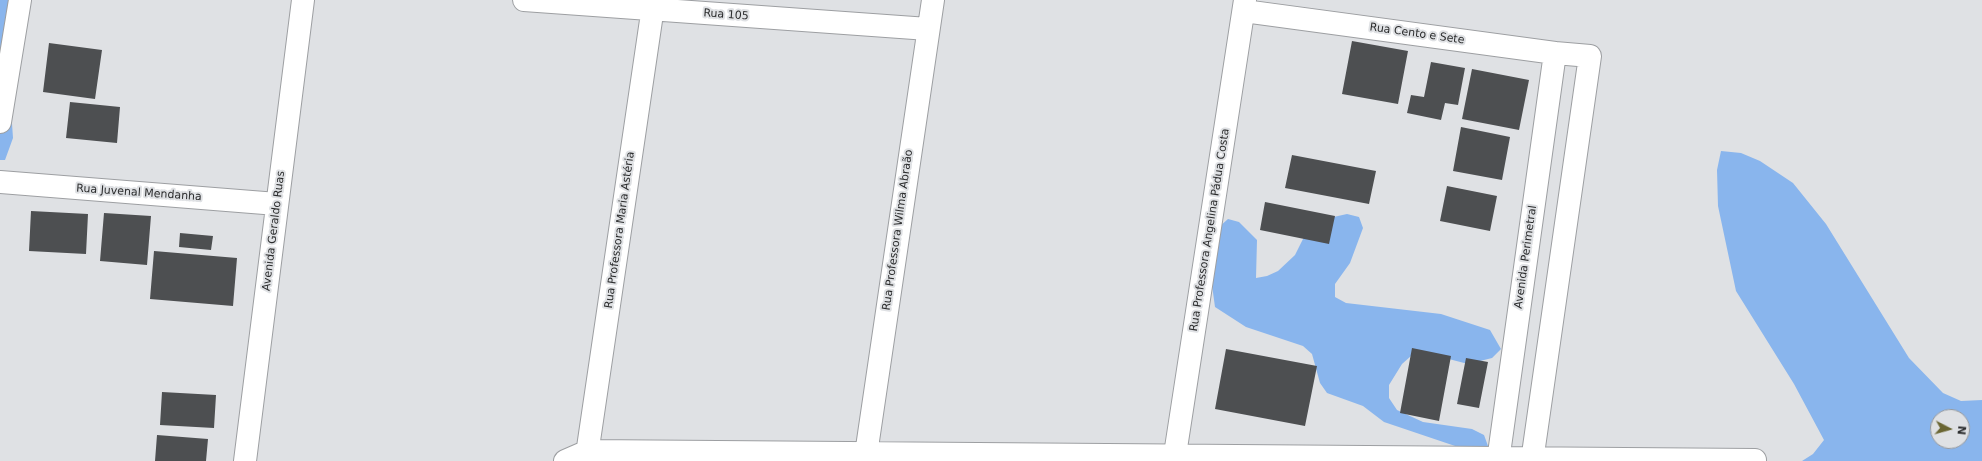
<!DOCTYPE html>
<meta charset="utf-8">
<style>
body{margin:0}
#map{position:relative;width:1982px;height:461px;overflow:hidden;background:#dfe1e4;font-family:"DejaVu Sans",sans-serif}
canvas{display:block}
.north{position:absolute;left:1930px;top:409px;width:40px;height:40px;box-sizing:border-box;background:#dfe1e4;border:1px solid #97999b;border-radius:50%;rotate:96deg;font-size:11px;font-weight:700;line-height:16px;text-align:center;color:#2b2c2d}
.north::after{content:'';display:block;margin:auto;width:14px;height:18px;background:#6a6633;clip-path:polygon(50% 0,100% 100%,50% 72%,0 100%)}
</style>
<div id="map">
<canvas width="1982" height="461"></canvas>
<div class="north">N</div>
</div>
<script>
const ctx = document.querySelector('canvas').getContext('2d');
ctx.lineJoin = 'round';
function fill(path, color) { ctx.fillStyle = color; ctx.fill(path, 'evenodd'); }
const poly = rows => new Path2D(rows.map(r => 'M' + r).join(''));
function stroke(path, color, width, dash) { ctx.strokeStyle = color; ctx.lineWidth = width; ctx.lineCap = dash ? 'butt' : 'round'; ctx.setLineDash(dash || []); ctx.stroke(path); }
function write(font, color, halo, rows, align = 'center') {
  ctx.font = font + ' "DejaVu Sans",sans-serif'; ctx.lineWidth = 4; ctx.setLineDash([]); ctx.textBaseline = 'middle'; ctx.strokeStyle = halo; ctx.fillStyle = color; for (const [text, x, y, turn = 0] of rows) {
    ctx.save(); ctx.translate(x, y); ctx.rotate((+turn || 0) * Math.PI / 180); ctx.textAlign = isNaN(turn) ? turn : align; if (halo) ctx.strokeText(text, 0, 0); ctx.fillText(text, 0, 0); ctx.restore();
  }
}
fill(poly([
 [0,0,28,0,10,94,13,138,5,160,0,160],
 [1721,151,1741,153,1760,161,1793,183,1826,224,1909,358,1943,393,1961,401,1982,400,1982,461,1802,461,1813,454,1824,440,1794,384,1736,291,1718,206,1717,170],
 [1938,417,1962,417,1962,441,1938,441],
 [1347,214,1359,217,1363,228,1350,263,1335,284,1335,297,1346,303,1441,314,1490,330,1501,349,1492,358,1468,364,1422,352,1411,356,1402,364,1389,385,1389,398,1397,410,1423,422,1472,429,1484,435,1488,446,1476,451,1464,449,1384,422,1363,406,1327,393,1320,383,1312,354,1303,346,1246,327,1215,307,1211,278,1219,227,1228,219,1239,222,1257,240,1256,278,1267,276,1278,271,1295,255,1307,231,1329,218]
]), '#89b5ed');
fill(poly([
 [1352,41,1408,51,1398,104,1342,94],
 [49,43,102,50,95,99,43,92],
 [1431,62,1465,68,1458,105,1445,103,1441,120,1407,113,1411,95,1424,97],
 [1472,69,1529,80,1519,130,1462,119],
 [70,102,120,107,117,143,66,138],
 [1461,127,1510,137,1502,180,1453,171],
 [1292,155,1376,171,1369,204,1285,188],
 [1447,186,1497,196,1490,231,1440,221],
 [1265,202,1335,216,1329,244,1260,230],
 [31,211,88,214,86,254,29,251],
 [104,213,151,216,147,265,100,261],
 [180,233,213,236,211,250,179,247],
 [154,251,237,258,233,306,150,299],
 [1412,348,1451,356,1439,421,1400,413],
 [1226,349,1317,366,1305,426,1215,409],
 [1466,358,1488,362,1479,408,1457,404],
 [162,392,216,395,214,428,160,425],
 [157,435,208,439,206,461,155,461]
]), '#4d4f51');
const minor = poly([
 [524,0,928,29],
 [1244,11,1555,53,1590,56,1532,461],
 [0,122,20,0],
 [0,182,277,204],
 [245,461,303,0],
 [565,461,588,451,1755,460],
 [586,461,654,0],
 [865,461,933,0],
 [1174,461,1245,0],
 [1498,461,1555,53]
]);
stroke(minor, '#9d9fa2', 24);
stroke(minor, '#fff', 22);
write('11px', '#2b2c2d', '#dfe1e4', [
 ["Rua 105",726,15,4],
 ["Rua Cento e Sete",1417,34,8],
 ["Rua Juvenal Mendanha",139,193,4],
 ["Rua Professora Maria Astéria",620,230,-82],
 ["Rua Professora Wilma Abraão",898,230,-82],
 ["Rua Professora Angelina Pádua Costa",1210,230,-81],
 ["Avenida Geraldo Ruas",274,231,-83],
 ["Avenida Perimetral",1526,257,-82]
]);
</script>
